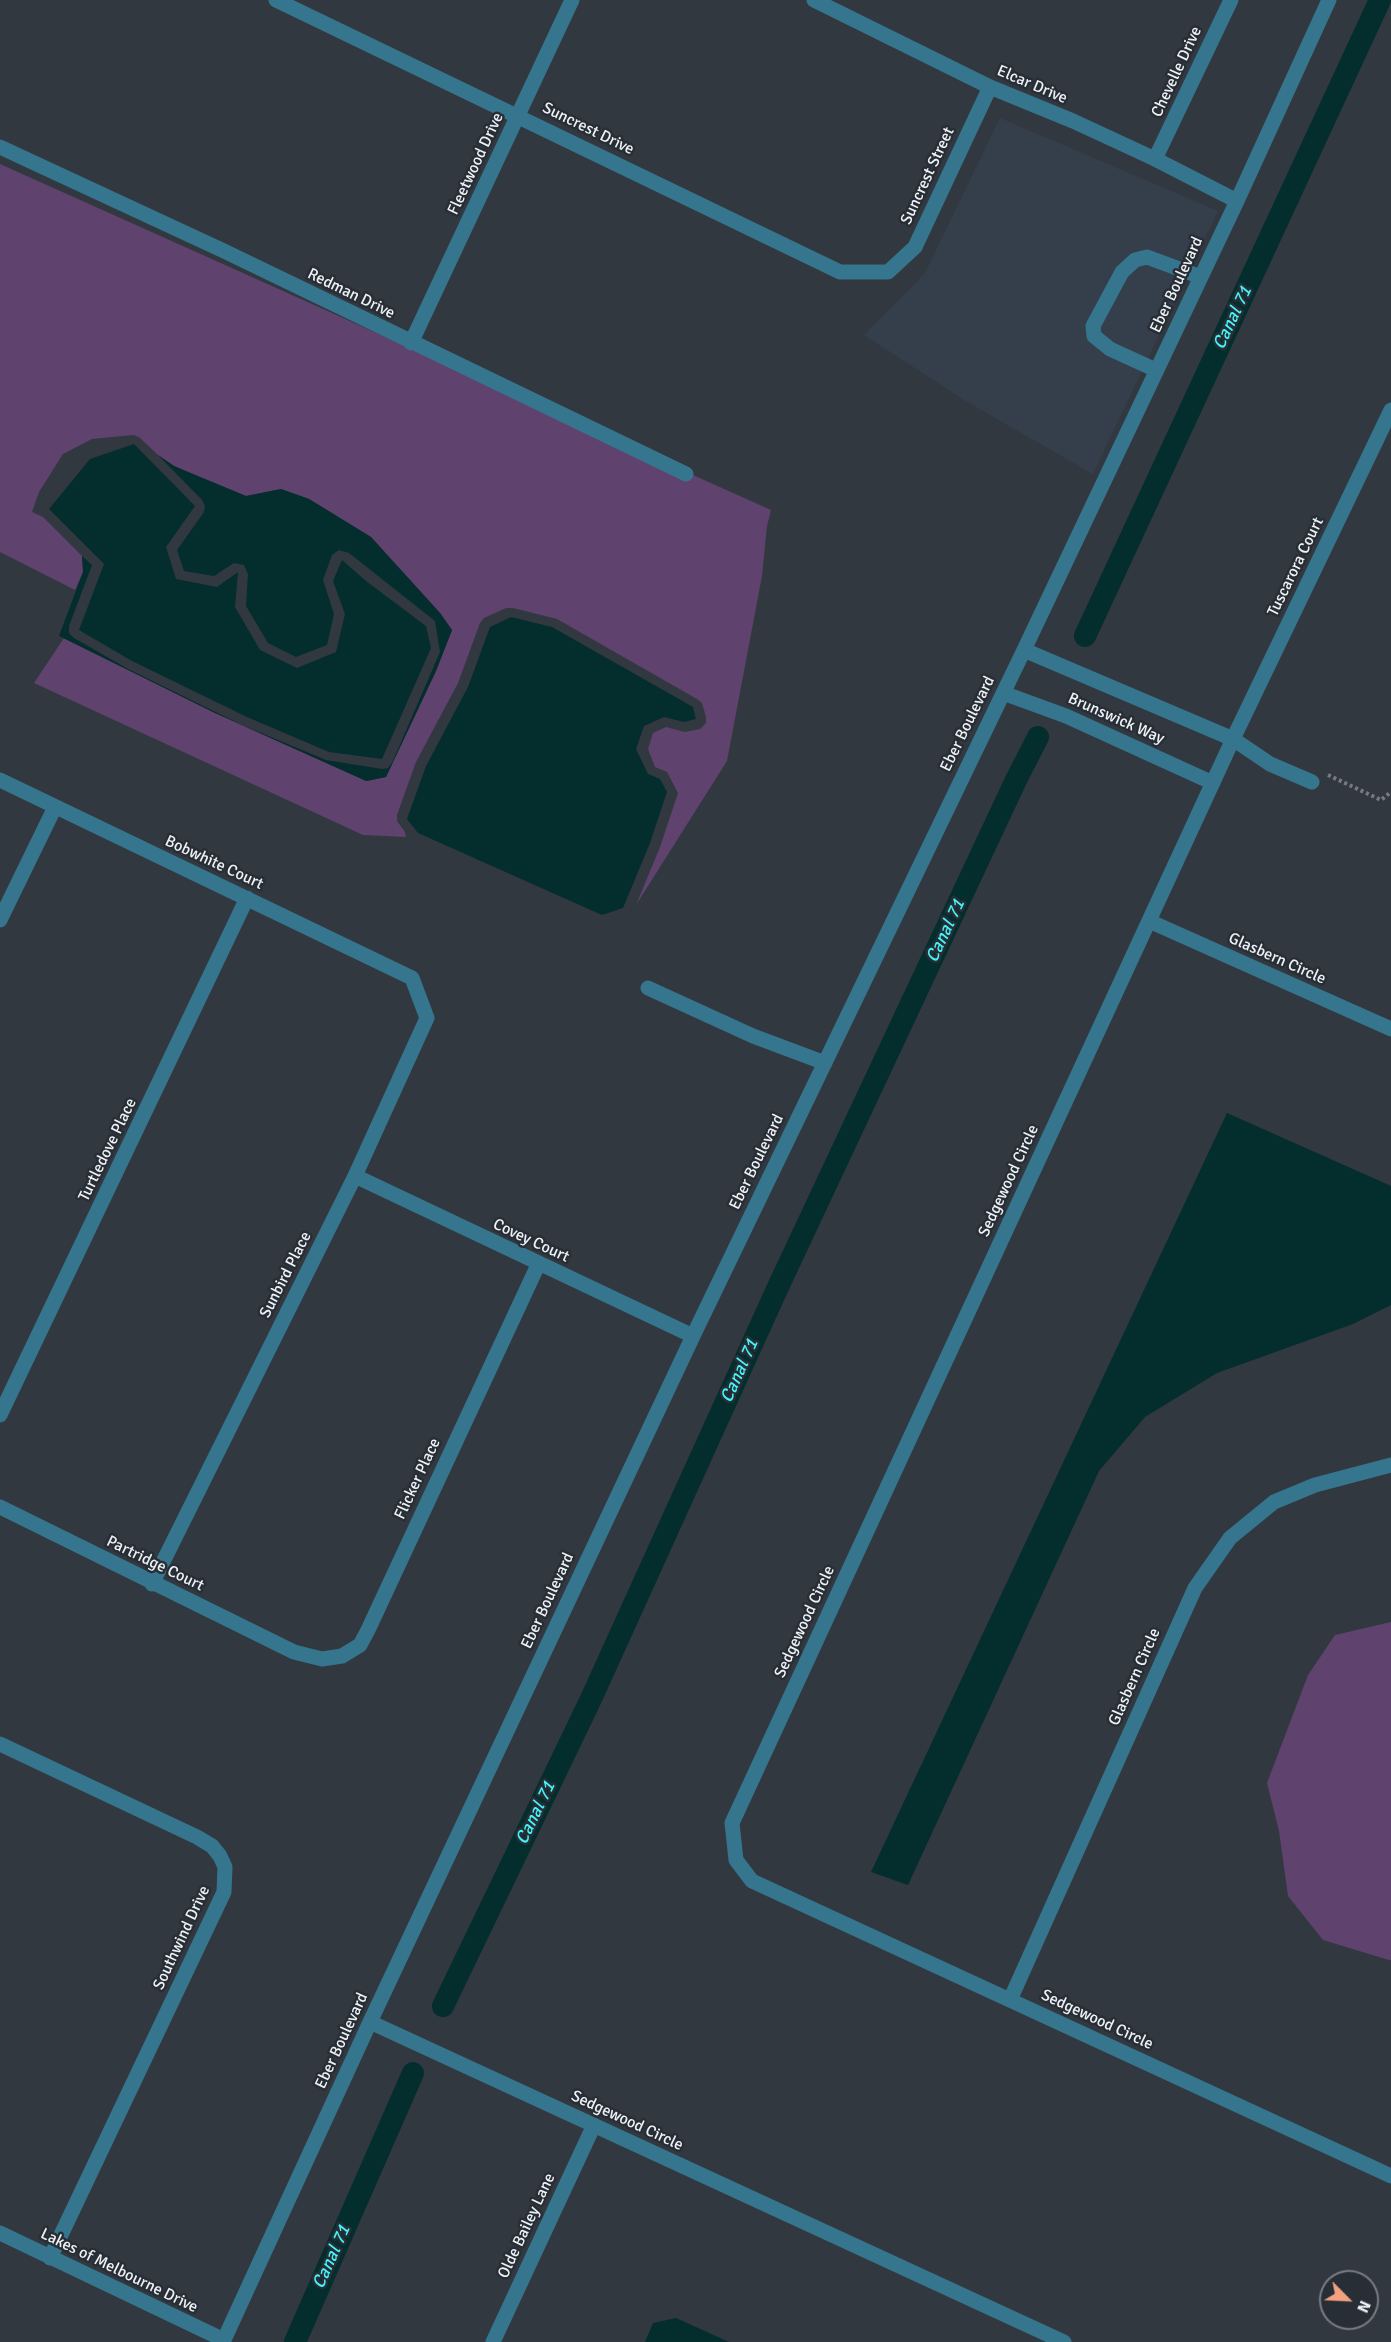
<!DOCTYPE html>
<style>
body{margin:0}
#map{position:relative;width:1391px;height:2342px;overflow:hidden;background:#32383f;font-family:Signika,sans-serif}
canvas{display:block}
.north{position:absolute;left:1319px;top:2270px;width:60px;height:60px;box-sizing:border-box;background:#282e35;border:2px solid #777c83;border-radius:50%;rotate:114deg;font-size:16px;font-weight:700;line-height:24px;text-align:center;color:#eef2f7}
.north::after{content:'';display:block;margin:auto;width:21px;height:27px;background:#f2a07f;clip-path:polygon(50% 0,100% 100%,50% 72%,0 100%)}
</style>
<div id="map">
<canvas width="1391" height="2342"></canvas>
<div class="north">N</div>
</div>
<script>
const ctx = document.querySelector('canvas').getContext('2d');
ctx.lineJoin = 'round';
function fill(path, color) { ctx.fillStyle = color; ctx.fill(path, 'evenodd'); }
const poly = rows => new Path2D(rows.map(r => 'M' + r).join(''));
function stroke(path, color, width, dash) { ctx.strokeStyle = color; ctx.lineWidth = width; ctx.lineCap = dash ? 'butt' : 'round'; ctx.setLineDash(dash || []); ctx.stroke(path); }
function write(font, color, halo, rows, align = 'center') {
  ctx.font = font + ' Signika,sans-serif'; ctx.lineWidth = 5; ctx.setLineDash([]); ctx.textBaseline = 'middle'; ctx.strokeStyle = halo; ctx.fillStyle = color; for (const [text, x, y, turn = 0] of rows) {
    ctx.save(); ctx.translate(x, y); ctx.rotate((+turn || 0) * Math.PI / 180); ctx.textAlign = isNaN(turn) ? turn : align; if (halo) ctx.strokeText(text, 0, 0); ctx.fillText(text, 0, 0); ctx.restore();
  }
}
fill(poly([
 [1000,118,1218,211,1093,474,964,400,864,335,925,273]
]), '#353f4c');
fill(poly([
 [0,164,771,510,767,526,762,576,727,761,636,905,660,847,678,793,667,772,655,767,648,749,653,733,666,727,685,732,700,729,706,723,706,717,702,703,697,699,557,619,513,608,506,608,484,618,480,623,458,683,416,762,397,815,397,821,405,832,406,837,363,835,34,683,64,638,215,713,367,781,386,777,436,671,452,630,440,613,371,537,309,499,281,489,246,496,199,477,174,466,158,455,139,437,133,435,92,439,63,454,39,492,32,512,43,517,82,556,83,572,75,590,0,552],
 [1391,1622,1391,1960,1389,1960,1323,1940,1288,1896,1279,1831,1267,1783,1308,1675,1335,1635]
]), '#60426e');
fill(poly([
 [134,444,195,506,166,547,176,579,217,587,238,572,235,607,260,650,297,668,336,652,345,614,333,581,342,560,366,581,426,626,431,648,382,759,329,752,247,717,132,661,79,630,104,564,49,509,90,459],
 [158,455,174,466,246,496,281,489,309,499,371,537,440,613,452,630,436,671,386,777,366,781,215,713,59,636,83,572,82,556,92,565,69,626,69,633,74,638,128,669,242,725,326,760,382,769,388,768,392,763,440,652,435,621,349,553,339,550,332,555,323,580,334,614,327,645,296,657,268,643,246,606,248,574,244,565,234,563,214,576,184,571,177,550,204,512,205,506,202,500],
 [511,617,552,627,693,707,696,719,684,722,664,717,644,726,636,749,648,774,660,779,667,792,650,843,623,908,602,915,418,833,407,819,426,766,468,687,490,627],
 [1227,1113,1391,1186,1391,1305,1353,1324,1217,1373,1145,1417,1099,1471,908,1885,871,1872],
 [676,2318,729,2342,645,2342,653,2323]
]), '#042d2e');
stroke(poly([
 [1085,636,1380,0],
 [443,2006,590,1701,778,1287,1016,780,1038,737],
 [295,2342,413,2073]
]), '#042d2e', 22);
stroke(poly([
 [1328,775,1381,800,1391,792]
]), '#767b81', 4, [3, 3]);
stroke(poly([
 [276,0,840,272,888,272,915,247,990,87],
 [814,0,990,87,1073,121,1155,159,1237,201],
 [0,147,224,251,686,474],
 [1155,159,1231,0],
 [411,343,572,0],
 [1156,370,1110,349,1094,336,1093,326,1122,272,1135,260,1147,257,1201,277],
 [1391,410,1233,739,732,1823,736,1860,752,1881,1391,2176],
 [1024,650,1233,739,1270,764,1312,782],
 [1003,693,1066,716,1213,783],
 [0,780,412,978,427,1018,355,1176,152,1584],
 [0,920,55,807],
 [1149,921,1391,1029],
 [648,988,753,1036,825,1063],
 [355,1176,693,1336],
 [0,1415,247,898],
 [0,1507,294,1652,322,1659,342,1656,360,1645,368,1630,538,1265],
 [0,1744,197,1837,212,1846,220,1856,225,1867,224,1892,50,2258],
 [1010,2000,1195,1588,1230,1538,1274,1502,1315,1485,1391,1465],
 [370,2022,1064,2342],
 [0,2233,224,2340],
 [223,2342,370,2022,693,1336,1024,650,1237,201,1329,0],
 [493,2342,594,2125]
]), '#35758e', 15);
write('16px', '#eef2f7', '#282e35', [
 ["Chevelle Drive",1177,72,-65],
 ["Elcar Drive",1032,85,23],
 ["Suncrest Drive",588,129,26],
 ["Fleetwood Drive",476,164,-65],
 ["Suncrest Street",928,176,-65],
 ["Eber Boulevard",1177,285,-65],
 ["Redman Drive",351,294,26],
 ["Tuscarora Court",1296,567,-64],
 ["Brunswick Way",1116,719,24],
 ["Eber Boulevard",968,724,-64],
 ["Bobwhite Court",214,863,25],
 ["Glasbern Circle",1277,959,24],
 ["Turtledove Place",108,1150,-64],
 ["Eber Boulevard",757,1162,-64],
 ["Sedgewood Circle",1009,1181,-65],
 ["Covey Court",531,1241,25],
 ["Sunbird Place",286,1275,-63],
 ["Flicker Place",418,1479,-65],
 ["Partridge Court",155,1564,26],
 ["Eber Boulevard",548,1601,-65],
 ["Sedgewood Circle",805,1622,-65],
 ["Glasbern Circle",1135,1677,-66],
 ["Southwind Drive",182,1938,-65],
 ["Sedgewood Circle",1097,2020,25],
 ["Eber Boulevard",342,2041,-65],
 ["Sedgewood Circle",627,2121,25],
 ["Olde Bailey Lane",527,2226,-65],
 ["Lakes of Melbourne Drive",119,2271,26]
]);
write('italic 18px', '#43f5f9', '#282e35', [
 ["Canal 71",1233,318,-65],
 ["Canal 71",946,931,-65],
 ["Canal 71",740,1371,-66],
 ["Canal 71",536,1813,-64],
 ["Canal 71",332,2257,-66]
]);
</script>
